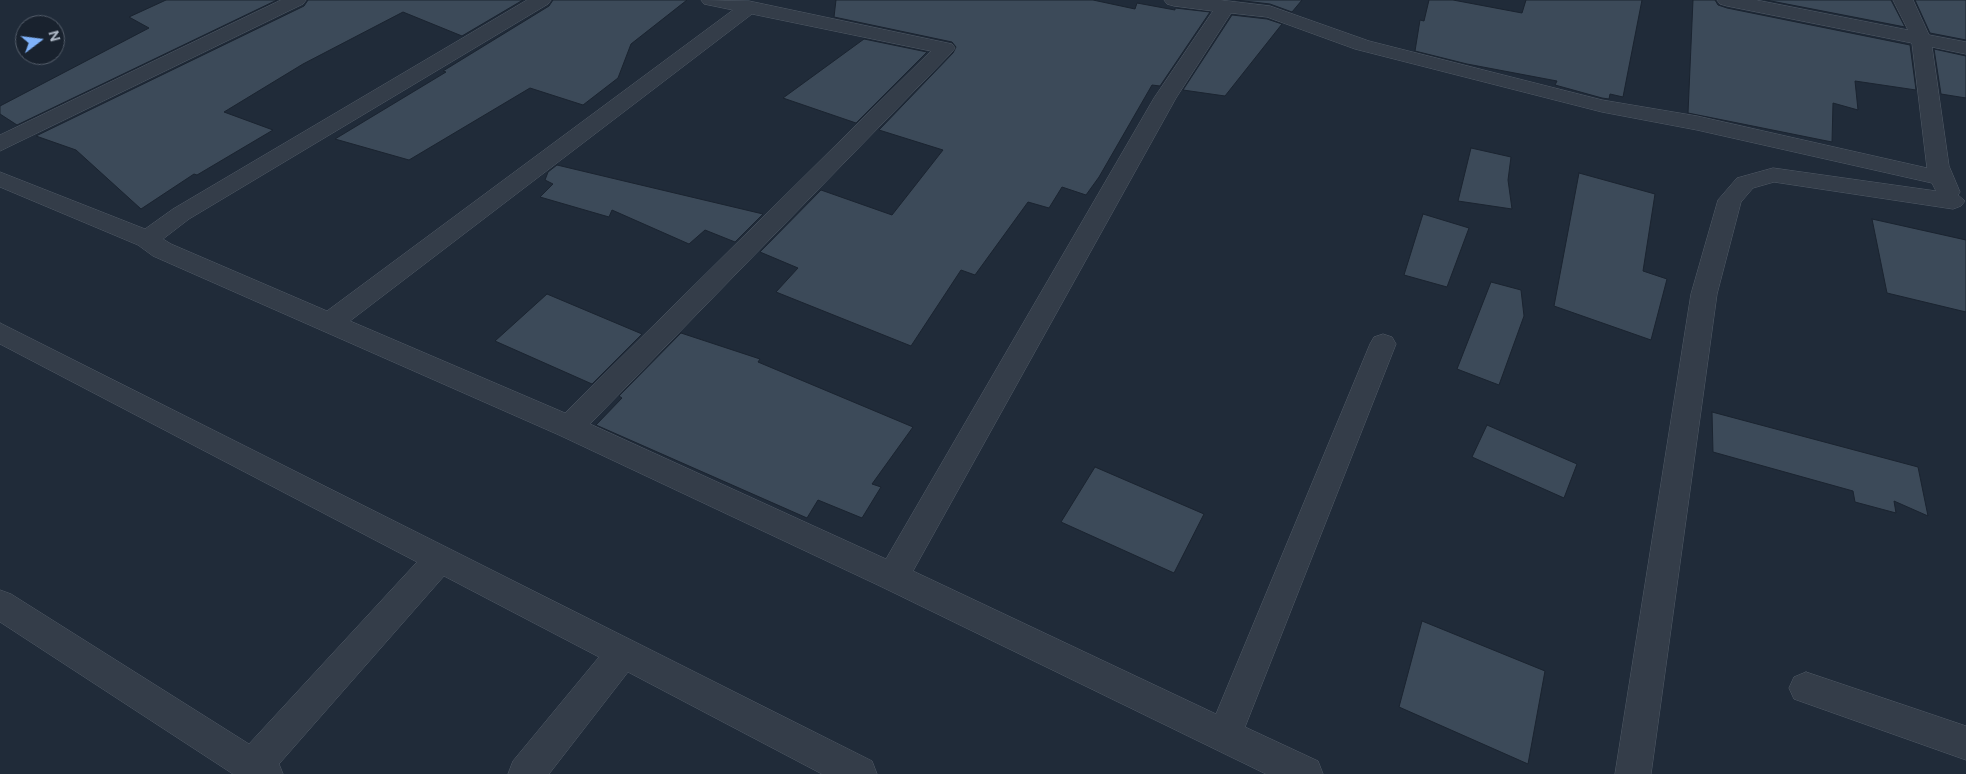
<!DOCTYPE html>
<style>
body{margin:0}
#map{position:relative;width:1966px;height:774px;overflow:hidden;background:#202b39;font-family:Figtree,sans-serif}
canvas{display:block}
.north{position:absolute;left:15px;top:15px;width:50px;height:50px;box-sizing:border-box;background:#19222e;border:1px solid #555e6b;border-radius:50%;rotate:75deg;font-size:14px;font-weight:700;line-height:20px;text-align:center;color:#aeb8c6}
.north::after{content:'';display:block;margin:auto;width:18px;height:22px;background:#7fb2fa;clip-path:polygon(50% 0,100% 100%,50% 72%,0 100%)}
</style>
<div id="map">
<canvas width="1966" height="774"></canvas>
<div class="north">N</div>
</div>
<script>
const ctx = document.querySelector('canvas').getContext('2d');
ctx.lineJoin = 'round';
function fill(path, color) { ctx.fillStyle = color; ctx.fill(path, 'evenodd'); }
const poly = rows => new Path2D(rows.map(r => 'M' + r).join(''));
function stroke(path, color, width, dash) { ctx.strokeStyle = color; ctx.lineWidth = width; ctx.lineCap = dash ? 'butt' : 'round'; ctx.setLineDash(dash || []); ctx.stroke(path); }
const building = poly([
 [166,0,277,0,17,125,0,114,0,106,149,28,129,17,166,0],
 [308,0,523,0,462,36,403,12,303,64,224,112,273,130,197,175,194,174,141,209,76,150,36,136,304,6,308,0],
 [553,0,687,0,631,44,618,78,583,105,530,88,409,160,335,139,446,72,443,71,549,6,553,0],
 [836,0,1093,0,1135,9,1137,3,1175,10,1175,8,1210,12,1160,86,1152,85,1099,177,1086,195,1062,187,1049,208,1028,202,975,275,961,270,911,346,776,292,798,268,760,252,821,190,892,215,943,150,879,130,953,53,956,47,952,42,834,17,836,0],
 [1236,0,1302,0,1292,12,1270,4,1236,0],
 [1429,0,1453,0,1522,13,1526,0,1642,0,1623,97,1610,94,1609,99,1602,98,1555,85,1557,81,1467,64,1415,51,1420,20,1424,21,1429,0],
 [1693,0,1715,0,1718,5,1727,8,1910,45,1916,90,1855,81,1858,110,1833,103,1832,142,1688,113,1693,0],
 [1766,0,1891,0,1905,27,1766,0],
 [1915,0,1966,0,1966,40,1930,33,1915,0],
 [1232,15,1267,19,1282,24,1225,96,1183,90,1232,15],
 [864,39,927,52,856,123,783,98,864,39],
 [1934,49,1966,56,1966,98,1941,94,1934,49],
 [1471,148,1511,157,1508,180,1512,209,1458,201,1471,148],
 [557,165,624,181,763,214,735,242,705,230,689,244,612,210,609,217,540,197,553,184,545,180,548,172,557,165],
 [1579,173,1655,194,1643,271,1667,279,1651,340,1554,306,1579,173],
 [1423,214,1469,228,1447,287,1404,275,1423,214],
 [1872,219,1966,240,1966,312,1887,293,1872,219],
 [1491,282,1521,290,1524,316,1499,385,1457,369,1491,282],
 [547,294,642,334,592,384,495,341,547,294],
 [681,333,760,359,758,362,913,427,872,484,881,487,862,518,818,500,807,518,596,425,622,398,619,396,681,333],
 [1712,412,1918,467,1928,516,1894,501,1896,513,1855,502,1853,491,1713,452,1712,412],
 [1487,425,1577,464,1564,498,1472,457,1487,425],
 [1095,467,1204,514,1174,573,1061,522,1095,467],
 [1422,621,1545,671,1528,764,1399,707,1422,621]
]);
fill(building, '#3c4a59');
stroke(building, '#1b2430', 1);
const minor = poly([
 [281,0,306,0,303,4,0,151,0,135,281,0],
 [527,0,551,0,548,4,189,219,163,239,171,244,327,311,733,10,704,4,701,0,749,1,952,44,955,48,952,52,590,424,886,559,1154,98,1213,11,1174,6,1167,4,1164,0,1220,0,1270,6,1369,41,1602,100,1697,116,1927,168,1912,43,1727,6,1720,4,1717,0,1756,0,1908,30,1893,0,1913,0,1929,35,1966,42,1966,54,1932,47,1949,166,1960,192,1958,195,1965,201,1961,206,1953,209,1774,182,1753,188,1741,202,1717,294,1651,774,1615,774,1691,294,1718,200,1737,178,1773,168,1936,191,1932,183,1697,130,1602,112,1355,49,1267,17,1231,13,1176,98,913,571,1216,714,1370,344,1374,337,1383,334,1392,337,1396,344,1245,727,1318,761,1323,774,1266,774,882,587,559,435,153,256,138,245,0,187,0,172,145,229,173,209,527,0],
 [752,14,931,51,565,413,350,321,752,14],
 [0,323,872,761,877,774,822,774,628,672,549,774,508,774,513,761,599,657,444,576,279,764,283,774,233,774,0,622,0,590,11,594,249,744,417,562,0,344,0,323],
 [1806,672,1966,726,1966,760,1794,699,1789,688,1794,677,1806,672]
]);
stroke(minor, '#515b67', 1);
fill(minor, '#343d49');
</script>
